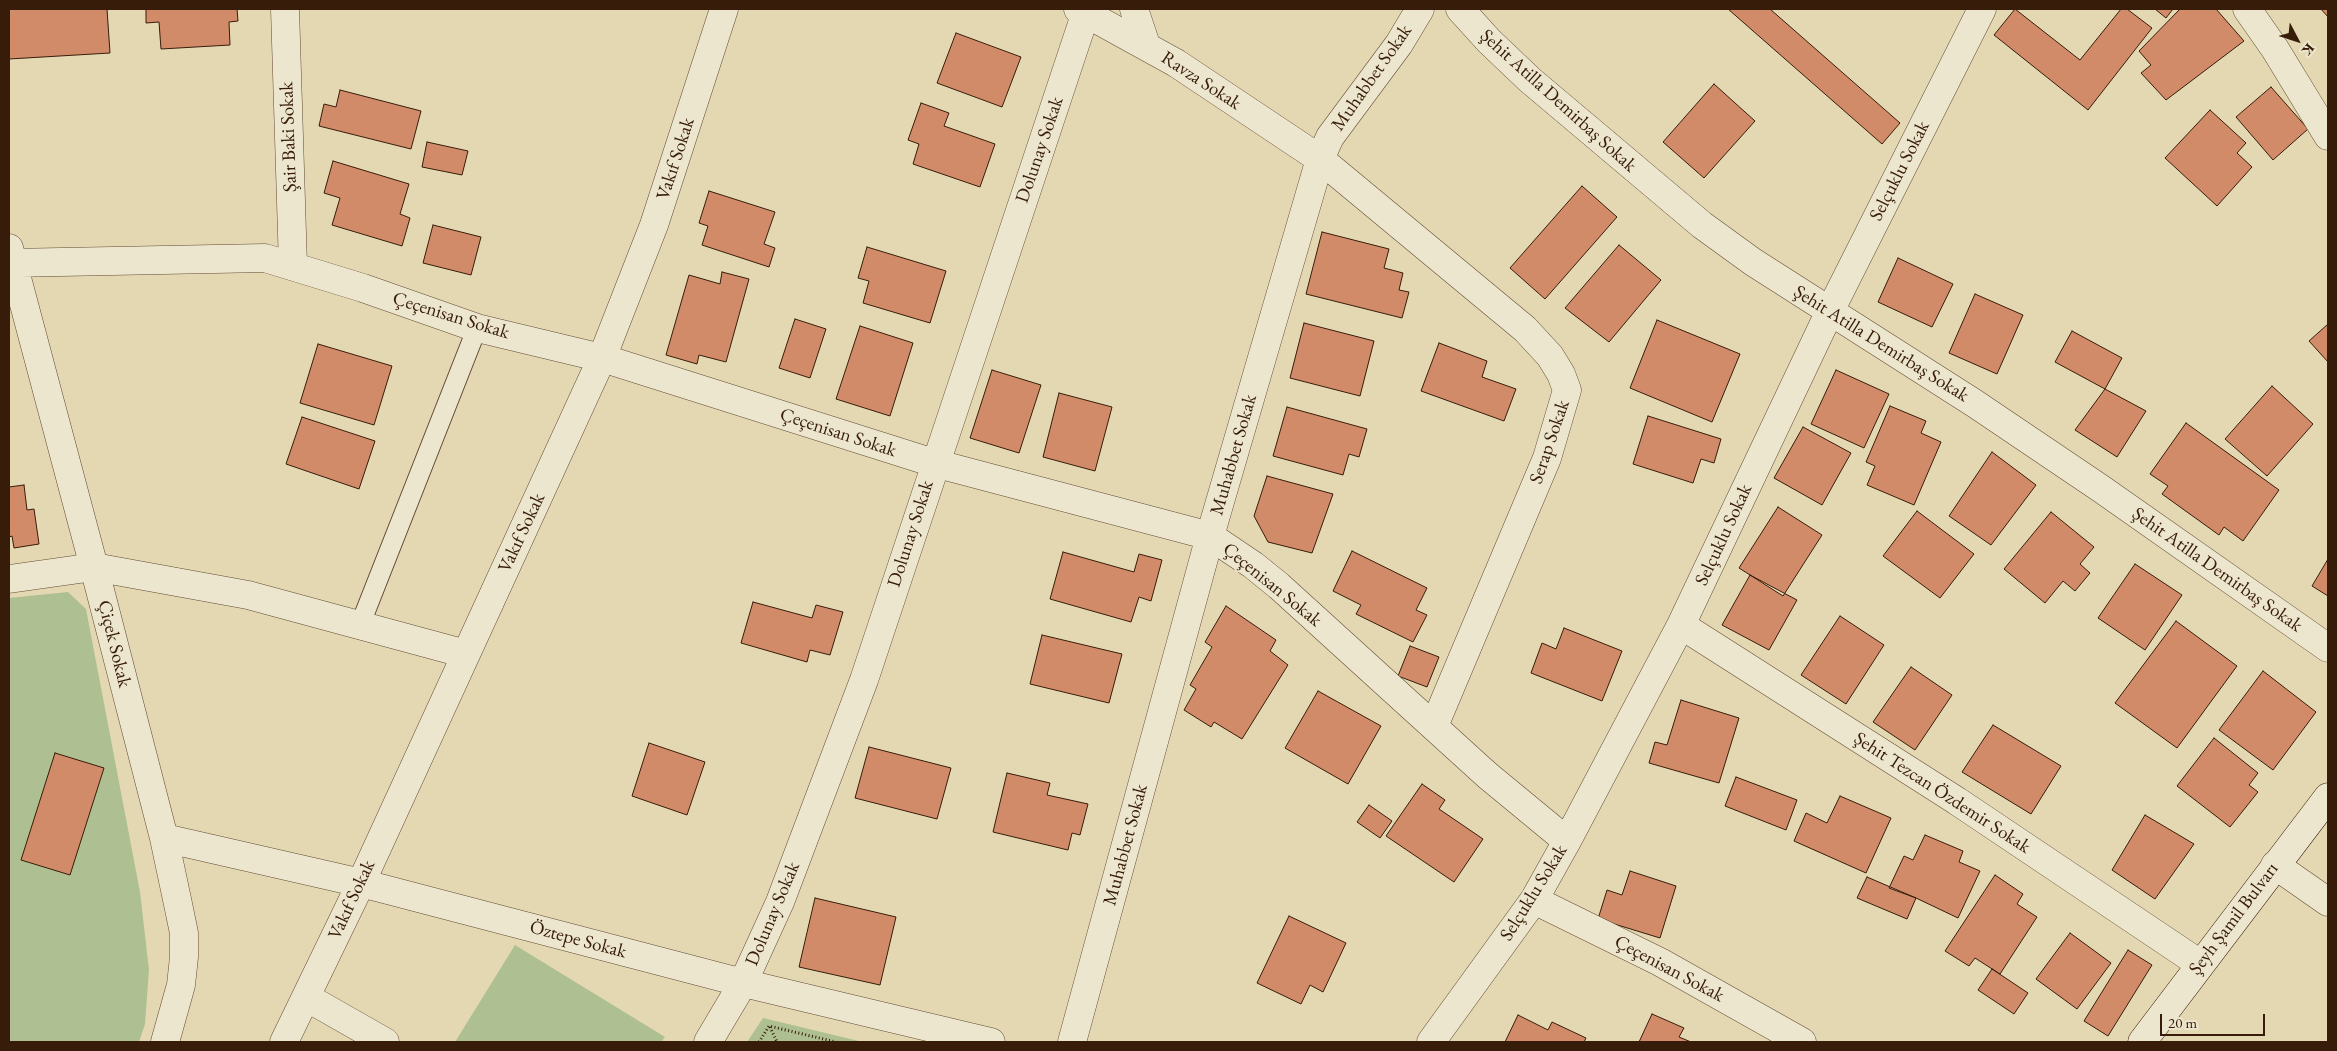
<!DOCTYPE html>
<meta charset="utf-8">
<style>
body{margin:0}
#map{position:relative;width:2337px;height:1051px;overflow:hidden;background:#e4d8b3;font-family:"EB Garamond",serif}
canvas{display:block}
.frame{position:absolute;inset:0;border:10px solid #361c09;pointer-events:none}
.north{position:absolute;left:2272px;top:15px;width:50px;height:50px;-webkit-text-stroke:4px #ede6ce;paint-order:stroke;rotate:130deg;font-size:14px;font-weight:700;line-height:20px;text-align:center;color:#361c09}
.north::after{content:'';display:block;margin:auto;width:18px;height:22px;background:#361c09;clip-path:polygon(50% 0,100% 100%,50% 72%,0 100%)}
.scale{position:absolute;left:2160px;top:1014px;width:105px;height:22px;box-sizing:border-box;border:2px solid #361c09;border-top:0;padding-left:6px;font-size:15px;line-height:18px;white-space:nowrap;color:#361c09;-webkit-text-stroke:4px #ede6ce;paint-order:stroke}
</style>
<div id="map">
<canvas width="2337" height="1051"></canvas>
<div class="frame"></div>
<div class="north">K</div>
<div class="scale">20 m</div>
</div>
<script>
const ctx = document.querySelector('canvas').getContext('2d');
ctx.lineJoin = 'round';
function fill(path, color) { ctx.fillStyle = color; ctx.fill(path, 'evenodd'); }
const poly = rows => new Path2D(rows.map(r => 'M' + r).join(''));
function stroke(path, color, width, dash) { ctx.strokeStyle = color; ctx.lineWidth = width; ctx.lineCap = dash ? 'butt' : 'round'; ctx.setLineDash(dash || []); ctx.stroke(path); }
function write(font, color, halo, rows, align = 'center') {
  ctx.font = font + ' "EB Garamond",serif'; ctx.lineWidth = 4; ctx.setLineDash([]); ctx.textBaseline = 'middle'; ctx.strokeStyle = halo; ctx.fillStyle = color; for (const [text, x, y, turn = 0] of rows) {
    ctx.save(); ctx.translate(x, y); ctx.rotate((+turn || 0) * Math.PI / 180); ctx.textAlign = isNaN(turn) ? turn : align; if (halo) ctx.strokeText(text, 0, 0); ctx.fillText(text, 0, 0); ctx.restore();
  }
}
fill(poly([
 [68,592,86,609,140,892,149,970,145,1024,139,1042,9,1042,9,598],
 [515,945,665,1037,661,1042,455,1042],
 [763,1018,863,1042,747,1042]
]), '#aec091');
const building = poly([
 [9,9,107,9,110,53,9,59,9,9],
 [146,9,237,9,238,21,229,22,230,45,161,49,159,22,146,23,146,9],
 [1728,9,1770,9,1900,123,1882,144,1728,9],
 [2015,9,2080,60,2121,9,2127,9,2152,28,2088,110,1994,35,2015,9],
 [2155,9,2173,9,2166,18,2155,9],
 [2180,9,2216,9,2244,41,2166,100,2141,73,2151,65,2139,51,2180,9],
 [2321,9,2328,9,2328,17,2321,9],
 [956,33,1021,57,1002,107,937,83,956,33],
 [1714,84,1755,121,1704,178,1663,142,1714,84],
 [2271,87,2308,129,2273,160,2236,117,2271,87],
 [340,90,421,111,411,149,319,126,324,104,336,107,340,90],
 [921,103,949,113,944,126,995,144,980,187,913,164,919,144,908,140,921,103],
 [2210,110,2246,143,2237,153,2252,167,2217,206,2165,158,2210,110],
 [427,142,468,151,462,175,422,167,427,142],
 [333,161,409,184,400,214,410,218,402,246,332,225,340,198,324,193,333,161],
 [1582,186,1617,217,1545,299,1510,268,1582,186],
 [709,191,775,212,764,244,775,248,769,267,702,245,708,226,699,223,709,191],
 [433,225,481,237,471,275,423,263,433,225],
 [1322,232,1389,249,1384,268,1403,273,1399,290,1409,292,1402,318,1306,294,1322,232],
 [1619,245,1661,280,1609,342,1565,308,1619,245],
 [867,247,946,271,930,323,863,303,869,281,858,278,867,247],
 [1898,258,1953,284,1932,327,1878,302,1898,258],
 [722,272,749,279,726,362,699,355,697,364,666,355,689,275,720,284,722,272],
 [1975,294,2023,315,1997,374,1949,353,1975,294],
 [795,319,826,329,810,378,779,368,795,319],
 [1657,320,1740,354,1712,422,1630,388,1657,320],
 [1304,323,1374,341,1360,396,1290,378,1304,323],
 [2328,324,2328,362,2309,341,2328,324],
 [860,326,913,343,890,416,836,399,860,326],
 [2072,331,2122,358,2105,389,2055,362,2072,331],
 [1439,343,1487,361,1482,377,1516,389,1504,421,1421,391,1439,343],
 [318,344,392,366,374,425,300,403,318,344],
 [992,370,1041,385,1019,453,970,438,992,370],
 [1836,370,1889,394,1864,448,1811,424,1836,370],
 [2272,386,2313,424,2267,476,2225,439,2272,386],
 [2105,389,2146,411,2117,457,2075,430,2105,389],
 [1059,393,1112,407,1095,471,1043,457,1059,393],
 [1890,406,1926,421,1921,433,1941,442,1914,505,1867,485,1875,466,1866,462,1890,406],
 [1287,407,1367,429,1359,457,1349,454,1343,475,1273,456,1287,407],
 [1648,416,1721,439,1714,463,1701,459,1693,483,1633,464,1648,416],
 [302,417,375,441,359,489,286,464,302,417],
 [2186,423,2279,490,2243,541,2224,527,2219,535,2162,494,2168,486,2150,474,2186,423],
 [1803,427,1851,453,1822,505,1774,478,1803,427],
 [1992,452,2036,485,1991,545,1949,516,1992,452],
 [1267,476,1333,494,1312,553,1268,542,1254,516,1267,476],
 [24,485,27,510,34,509,39,544,14,548,12,536,9,537,9,487,24,485],
 [1778,507,1822,535,1783,596,1739,568,1778,507],
 [1917,511,1974,554,1940,598,1883,556,1917,511],
 [2051,512,2094,547,2080,564,2090,573,2075,591,2063,581,2045,603,2004,569,2051,512],
 [1352,551,1427,588,1416,610,1427,615,1413,642,1356,614,1361,605,1333,591,1352,551],
 [1063,552,1134,572,1139,554,1162,560,1151,601,1139,597,1131,622,1050,599,1063,552],
 [2328,559,2328,596,2312,586,2328,559],
 [2135,564,2182,595,2145,650,2098,618,2135,564],
 [1750,575,1797,600,1769,650,1722,625,1750,575],
 [753,602,812,618,816,605,843,612,830,655,810,650,807,662,741,643,753,602],
 [1226,606,1276,640,1270,651,1288,665,1242,739,1214,722,1211,727,1184,710,1196,689,1190,685,1212,647,1205,642,1226,606],
 [1840,616,1884,645,1846,704,1801,675,1840,616],
 [2176,621,2237,666,2177,748,2115,703,2176,621],
 [1564,628,1622,651,1602,701,1531,673,1542,643,1556,649,1564,628],
 [1042,635,1122,654,1109,703,1030,684,1042,635],
 [1410,646,1439,657,1427,687,1398,676,1410,646],
 [1911,667,1952,695,1915,750,1873,722,1911,667],
 [2263,671,2316,712,2273,770,2219,730,2263,671],
 [1318,691,1381,726,1348,784,1285,748,1318,691],
 [1681,700,1739,718,1719,783,1649,763,1655,742,1667,745,1681,700],
 [1993,725,2061,766,2031,814,1962,772,1993,725],
 [2214,738,2258,773,2249,785,2258,792,2230,827,2177,786,2214,738],
 [649,743,705,762,687,815,632,796,649,743],
 [869,747,951,768,937,819,855,798,869,747],
 [55,753,104,768,70,875,21,860,55,753],
 [1007,773,1050,783,1047,795,1088,804,1080,835,1072,833,1068,850,993,832,1007,773],
 [1736,777,1797,800,1786,830,1725,806,1736,777],
 [1422,784,1445,800,1439,809,1483,839,1454,882,1386,836,1422,784],
 [1840,796,1891,818,1866,873,1794,841,1806,813,1827,823,1840,796],
 [1369,805,1392,821,1380,838,1357,822,1369,805],
 [2145,815,2194,844,2155,899,2112,870,2145,815],
 [1925,835,1963,851,1959,862,1980,871,1958,918,1916,898,1889,888,1904,856,1913,860,1925,835],
 [1630,871,1676,886,1660,938,1598,919,1607,890,1622,895,1630,871],
 [1995,875,2023,894,2017,904,2037,917,2000,974,1975,958,1969,966,1945,951,1995,875],
 [1867,877,1916,898,1907,919,1857,898,1867,877],
 [815,898,896,917,880,985,799,967,815,898],
 [1289,916,1346,943,1323,992,1310,985,1301,1004,1257,983,1289,916],
 [2070,933,2111,963,2077,1009,2036,979,2070,933],
 [2128,950,2152,965,2108,1036,2084,1021,2128,950],
 [1992,969,2028,993,2014,1014,1978,990,1992,969],
 [1652,1014,1684,1028,1679,1037,1691,1042,1639,1042,1652,1014],
 [1518,1015,1548,1030,1552,1022,1586,1038,1584,1042,1505,1042,1518,1015]
]);
fill(building, '#d28b69');
stroke(building, '#361c09', 1);
const lane = poly([
 [360,625,477,328]
]);
const street = poly([
 [285,9,293,266],
 [1078,9,1176,63,1320,159,1525,329,1550,356,1561,374,1567,390,1547,458,1434,726],
 [1134,9,1146,45],
 [1460,9,1489,41,1530,80,1702,225,1753,262,1974,403,2100,488,2328,648],
 [2247,9,2275,49,2328,136],
 [9,248,94,567,164,838,178,904,184,933,184,957,181,985,165,1042],
 [9,263,265,258,363,288,477,328,602,358,934,463,1210,536,1253,565,1279,586,1487,775,1567,841],
 [9,579,94,567,248,595,466,654],
 [1681,625,1957,801,2200,964],
 [164,838,361,883,743,983,991,1042],
 [2275,865,2328,902],
 [1534,900,1660,962,1802,1042],
 [306,997,385,1042],
 [284,1042,361,883,602,358,654,225,724,9],
 [708,1042,743,983,780,902,864,680,1086,12],
 [1072,1042,1210,536,1320,159,1330,137,1399,44,1420,9],
 [1431,1042,1534,900,1567,841,1681,625,1830,311,1982,9]
]);
const secondary = poly([
 [2142,1042,2328,797]
]);
stroke(lane, '#624b34', 21);
stroke(street, '#624b34', 29);
stroke(secondary, '#361c09', 29);
stroke(poly([
 [770,1027,777,1042],
 [759,1042,769,1026,836,1042]
]), '#361c09', 3, [1, 2.5]);
stroke(lane, '#ede6ce', 19);
stroke(street, '#ede6ce', 28);
stroke(secondary, '#ede6ce', 28);
write('19px', '#361c09', '#ede6ce', [
 ["Muhabbet Sokak",1372,78,-55],
 ["Ravza Sokak",1201,81,33],
 ["Şehit Atilla Demirbaş Sokak",1558,101,42],
 ["Şair Baki Sokak",289,137,-92],
 ["Dolunay Sokak",1040,150,-71],
 ["Vakıf Sokak",676,159,-72],
 ["Selçuklu Sokak",1900,171,-63],
 ["Çeçenisan Sokak",451,316,17],
 ["Şehit Atilla Demirbaş Sokak",1881,344,32],
 ["Çeçenisan Sokak",838,433,18],
 ["Serap Sokak",1550,442,-71],
 ["Muhabbet Sokak",1234,455,-74],
 ["Vakıf Sokak",522,533,-65],
 ["Dolunay Sokak",911,534,-72],
 ["Selçuklu Sokak",1724,535,-65],
 ["Şehit Atilla Demirbaş Sokak",2217,570,35],
 ["Çeçenisan Sokak",1272,585,39],
 ["Çiçek Sokak",114,644,76],
 ["Şehit Tezcan Özdemir Sokak",1942,793,33],
 ["Muhabbet Sokak",1126,845,-75],
 ["Selçuklu Sokak",1534,893,-58],
 ["Vakıf Sokak",352,900,-65],
 ["Dolunay Sokak",773,914,-67],
 ["Şeyh Şamil Bulvarı",2234,919,-53],
 ["Öztepe Sokak",578,940,15],
 ["Çeçenisan Sokak",1669,969,28]
]);
</script>
